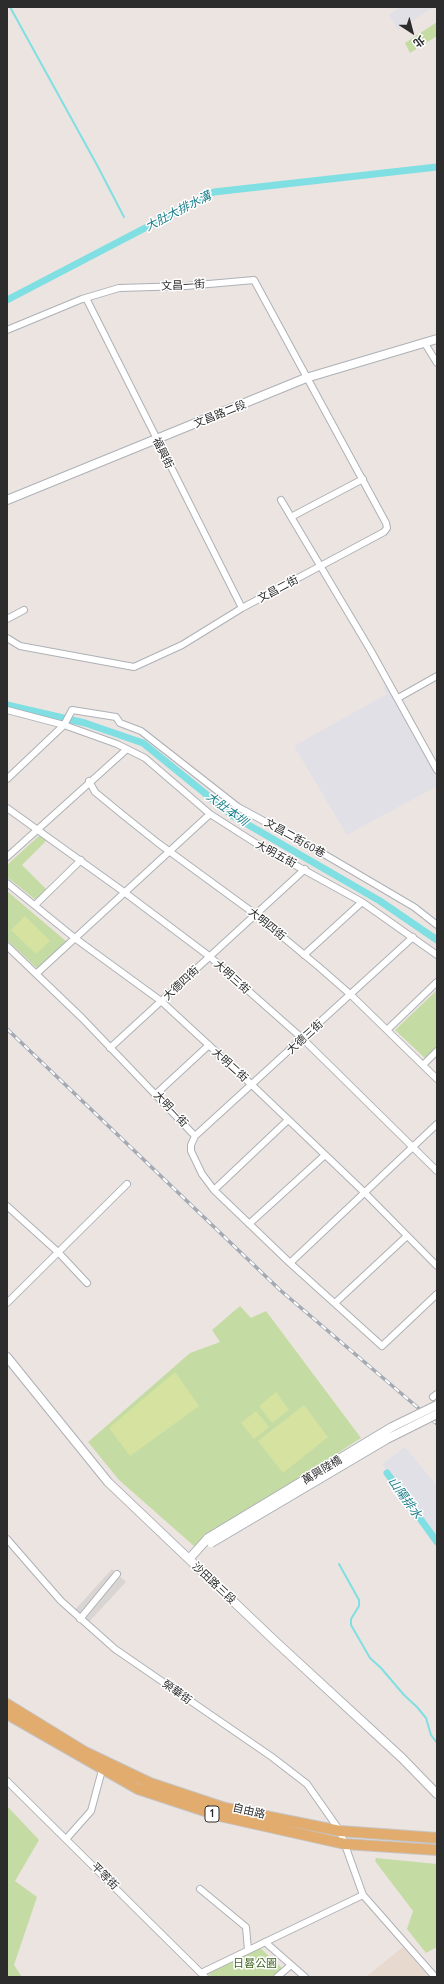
<!DOCTYPE html>
<meta charset="utf-8">
<style>
body{margin:0}
#map{position:relative;width:444px;height:1984px;overflow:hidden;background:#ece4e0;font-family:Ubuntu,"Noto Sans TC",sans-serif}
canvas{display:block}
.frame{position:absolute;inset:0;border:8px solid #2c2c2c;pointer-events:none}
.north{position:absolute;left:392px;top:12px;width:40px;height:40px;-webkit-text-stroke:3px #fff;paint-order:stroke;rotate:144deg;font-size:11px;font-weight:700;line-height:16px;text-align:center;color:#2c2c2c}
.north::after{content:'';display:block;margin:auto;width:14px;height:18px;background:#2c2c2c;clip-path:polygon(50% 0,100% 100%,50% 72%,0 100%)}
</style>
<div id="map">
<canvas width="444" height="1984"></canvas>
<div class="frame"></div>
<div class="north">北</div>
</div>
<script>
const ctx = document.querySelector('canvas').getContext('2d');
ctx.lineJoin = 'round';
function fill(path, color) { ctx.fillStyle = color; ctx.fill(path, 'evenodd'); }
const poly = rows => new Path2D(rows.map(r => 'M' + r).join(''));
function stroke(path, color, width, dash) { ctx.strokeStyle = color; ctx.lineWidth = width; ctx.lineCap = dash ? 'butt' : 'round'; ctx.setLineDash(dash || []); ctx.stroke(path); }
function write(font, color, halo, rows, align = 'center') {
  ctx.font = font + ' Ubuntu,"Noto Sans TC",sans-serif'; ctx.lineWidth = 3; ctx.setLineDash([]); ctx.textBaseline = 'middle'; ctx.strokeStyle = halo; ctx.fillStyle = color; for (const [text, x, y, turn = 0] of rows) {
    ctx.save(); ctx.translate(x, y); ctx.rotate((+turn || 0) * Math.PI / 180); ctx.textAlign = isNaN(turn) ? turn : align; if (halo) ctx.strokeText(text, 0, 0); ctx.fillText(text, 0, 0); ctx.restore();
  }
}
fill(poly([
 [401,7,434,7,398,30,389,15],
 [389,684,437,770,437,786,347,835,294,746,387,694,383,687],
 [405,1447,437,1486,437,1541,382,1464]
]), '#e0e0e6');
fill(poly([
 [403,1947,429,1977,366,1977]
]), '#e8d9cf');
fill(poly([
 [437,22,437,36,410,53,405,43],
 [42,833,48,839,22,865,47,890,37,901,7,877,7,865],
 [7,891,67,942,39,970,7,940],
 [437,990,437,1049,426,1059,395,1030],
 [240,1306,251,1318,266,1311,361,1438,194,1546,119,1480,88,1442,190,1353,220,1342,212,1330],
 [7,1806,39,1840,15,1881,37,1897,14,1965,22,1977,7,1977],
 [376,1858,437,1864,437,1947,426,1953,407,1929,413,1911,375,1861],
 [258,1946,282,1968,271,1977,212,1977,206,1972]
]), '#c4dca3');
fill(poly([
 [25,916,50,941,36,954,11,930],
 [175,1372,199,1406,130,1456,109,1428],
 [276,1392,289,1410,272,1423,259,1406],
 [304,1405,328,1437,283,1473,258,1441],
 [256,1411,269,1427,254,1439,241,1423]
]), '#d6e2a0');
fill(poly([
 [112,1569,126,1582,86,1625,73,1612]
]), '#d9d5d3');
stroke(poly([
 [10,7,97,165,124,217],
 [339,1564,359,1600,359,1606,351,1619,351,1625,370,1658,381,1668,404,1695,417,1707,426,1718,431,1735,437,1743]
]), '#7fdfe2', 2);
stroke(poly([
 [7,300,214,192,437,167],
 [7,705,85,723,143,743,233,816,380,901,437,940],
 [387,1473,437,1542]
]), '#7fdfe2', 7);
const minor = poly([
 [86,298,242,608],
 [7,330,82,299,119,288,186,286,254,280,386,523,387,528,384,532,242,608,182,645,134,667,20,646,7,638],
 [424,342,437,363],
 [281,500,371,651,437,770],
 [291,517,363,479],
 [7,619,24,610],
 [398,698,437,676],
 [7,710,64,725,117,744,145,758,210,814,257,844,362,902,437,955],
 [7,779,64,725,72,710,116,717,120,723,141,731,238,807,317,850,414,907,437,925],
 [89,781,95,792,123,815,158,843,255,914,319,967,351,995,437,1079],
 [7,808,124,892,209,956,303,1039,437,1171],
 [7,857,127,749],
 [7,883,76,939,161,1001,252,1085,364,1192,437,1266],
 [35,905,81,860],
 [413,937,195,1136,191,1145,191,1151,202,1174,214,1190,290,1263,382,1346,437,1294],
 [7,946,82,1018,195,1136],
 [304,955,362,902],
 [36,974,210,814],
 [387,1030,437,982],
 [110,1048,305,869],
 [423,1065,437,1051],
 [156,1094,209,1045],
 [214,1190,288,1120],
 [7,1206,59,1253,87,1283],
 [249,1224,325,1155],
 [290,1263,437,1124],
 [7,1303,127,1184],
 [335,1303,407,1236],
 [433,1397,437,1394],
 [7,1539,61,1601,115,1649,272,1757,307,1784,340,1831,363,1895,435,1977],
 [80,1619,117,1574],
 [7,1781,205,1977],
 [67,1838,91,1811,102,1770],
 [200,1889,246,1927,248,1950],
 [265,1942,305,1977],
 [201,1973,363,1895],
 [277,1977,291,1965]
]);
const tertiary = poly([
 [7,500,306,378,437,339],
 [7,1357,108,1482,276,1642,402,1758,437,1794],
 [189,1559,208,1538]
]);
const primary = poly([
 [7,1704,85,1752,150,1783,225,1808,340,1831,437,1838],
 [7,1714,138,1789,220,1816,345,1844,437,1850]
]);
stroke(minor, '#adb1b7', 8);
stroke(tertiary, '#adb1b7', 10);
stroke(primary, '#c4c4c4', 12);
stroke(minor, '#fff', 6);
stroke(tertiary, '#fff', 8);
stroke(primary, '#e2ac6f', 10);
const rail = poly([
 [7,1029,280,1290,437,1424]
]);
stroke(rail, '#a3aab4', 3.5);
stroke(rail, '#fff', 2, [6]);
const tertiaryBridge = poly([
 [208,1538,392,1427,437,1405],
 [211,1543,387,1439,437,1414]
]);
stroke(tertiaryBridge, '#adb1b7', 10, []);
stroke(tertiaryBridge, '#fff', 8);
for (const [x, y, w] of [
 [212,1814,14]
]) { const box = new Path2D(); box.roundRect(x - w / 2, y - 8, w, 16, 3); ctx.fillStyle = '#fff'; ctx.fill(box); stroke(box, '#2c2c2c', 1); }
write('bold 10px', '#2c2c2c', null, [
 ["1",212,1814]
]);
write('11px', '#2c2c2c', '#fff', [
 ["文昌一街",183,285,-3],
 ["文昌路二段",220,414,-22],
 ["福興街",163,453,64],
 ["文昌二街",278,589,-28],
 ["文昌二街60巷",295,838,29],
 ["大明五街",276,854,28],
 ["大明四街",267,924,39],
 ["大明三街",232,977,42],
 ["大德四街",181,983,-43],
 ["大德三街",305,1037,-42],
 ["大明二街",230,1065,42],
 ["大明一街",171,1109,47],
 ["萬興陸橋",322,1470,-31],
 ["沙田路三段",214,1583,43],
 ["榮華街",177,1692,35],
 ["自由路",249,1811,13],
 ["平等街",105,1876,45]
]);
write('11px', '#3f6323', '#fff', [
 ["日晷公園",255,1963]
]);
write('italic 12px', '#1b7e8a', '#fff', [
 ["大肚大排水溝",178,211,-27],
 ["大肚本圳",227,809,36],
 ["山陽排水",405,1498,54]
]);
</script>
